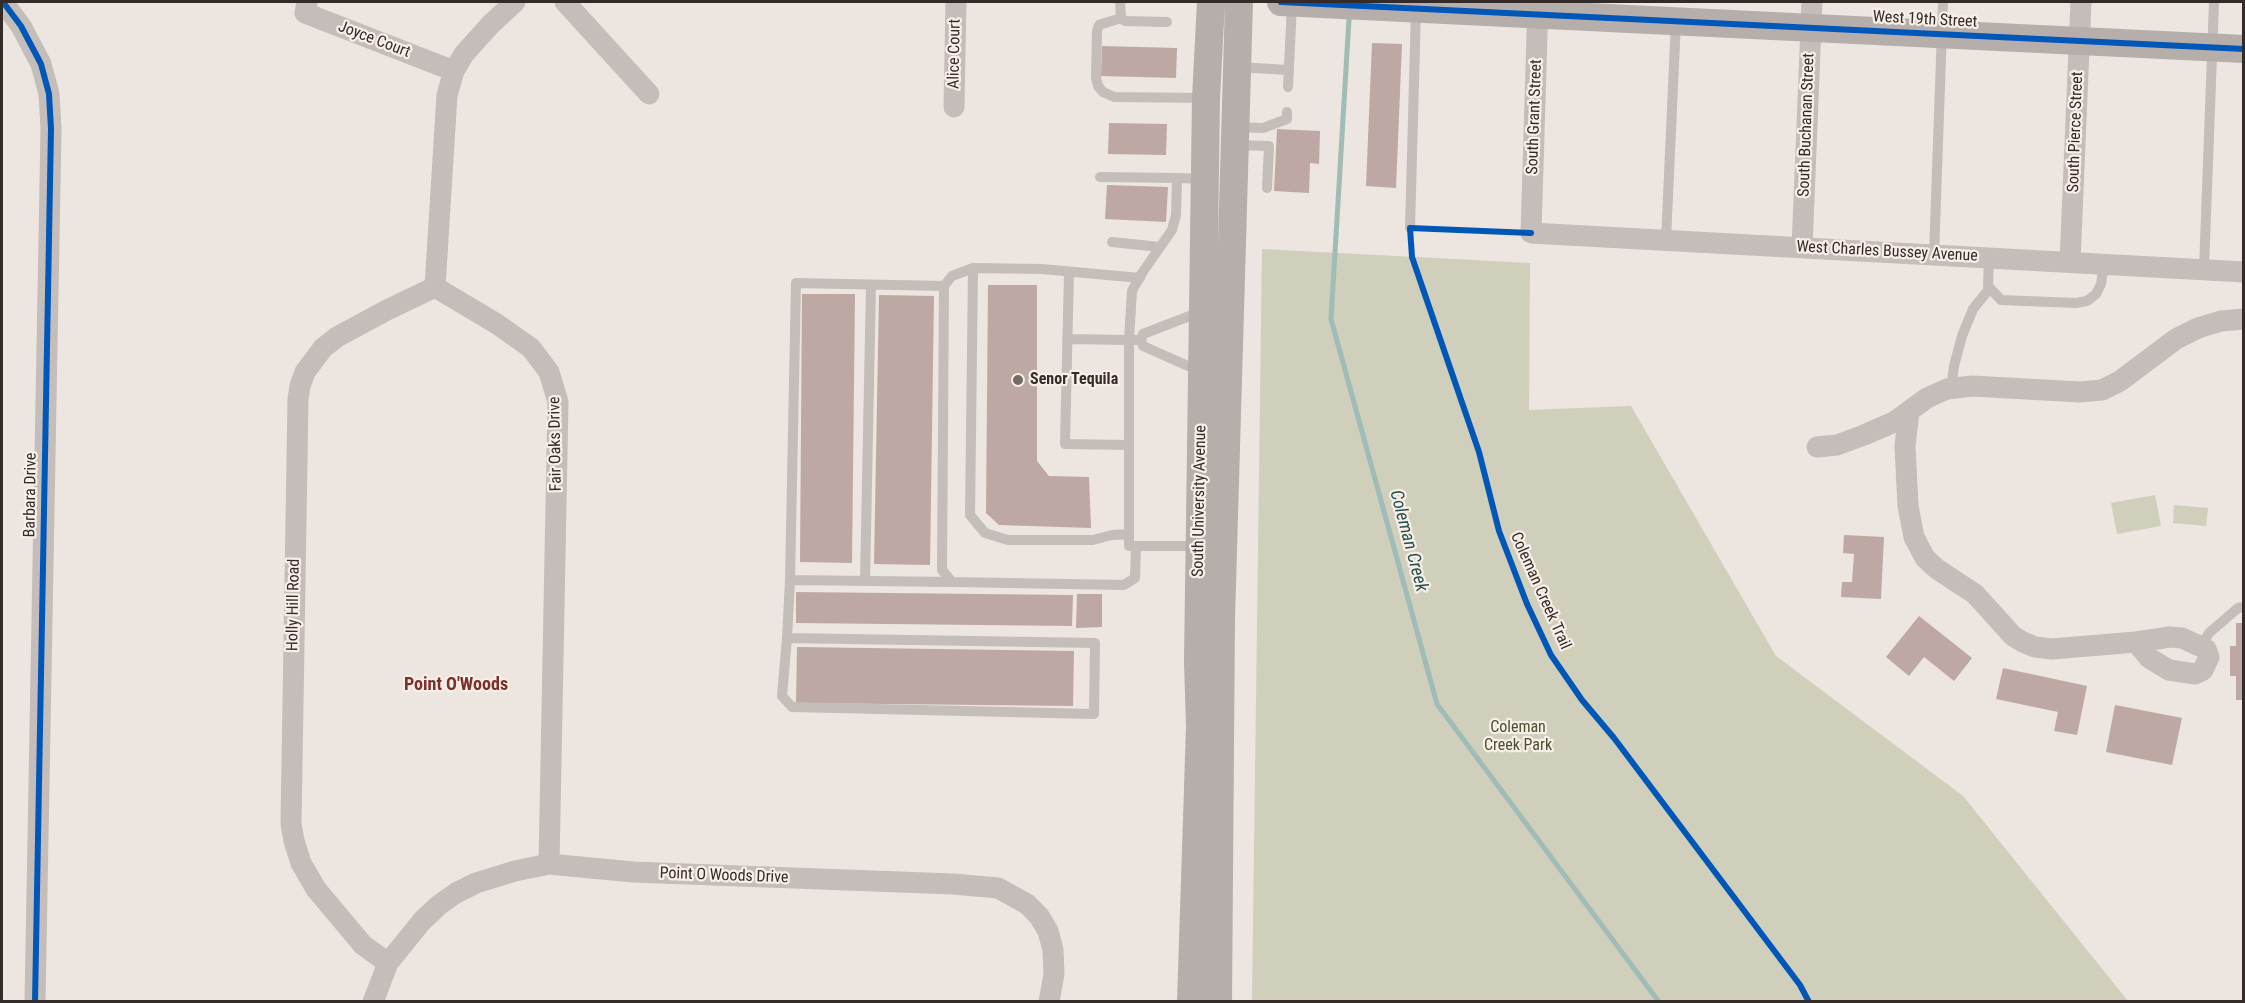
<!DOCTYPE html>
<style>
body{margin:0}
#map{position:relative;width:2245px;height:1003px;overflow:hidden;background:#ece5e0;font-family:"Roboto Condensed",sans-serif}
canvas{display:block}
.frame{position:absolute;inset:0;border:3px solid #342a28;pointer-events:none}
</style>
<div id="map">
<canvas width="2245" height="1003"></canvas>
<div class="frame"></div>
</div>
<script>
const ctx = document.querySelector('canvas').getContext('2d');
ctx.lineJoin = 'round';
function fill(path, color) { ctx.fillStyle = color; ctx.fill(path, 'evenodd'); }
const poly = rows => new Path2D(rows.map(r => 'M' + r).join(''));
function stroke(path, color, width, dash) { ctx.strokeStyle = color; ctx.lineWidth = width; ctx.lineCap = dash ? 'butt' : 'round'; ctx.setLineDash(dash || []); ctx.stroke(path); }
function write(font, color, halo, rows, align = 'center') {
  ctx.font = font + ' "Roboto Condensed",sans-serif'; ctx.lineWidth = 4.5; ctx.setLineDash([]); ctx.textBaseline = 'middle'; ctx.strokeStyle = halo; ctx.fillStyle = color; for (const [text, x, y, turn = 0] of rows) {
    ctx.save(); ctx.translate(x, y); ctx.rotate((+turn || 0) * Math.PI / 180); ctx.textAlign = isNaN(turn) ? turn : align; if (halo) ctx.strokeText(text, 0, 0); ctx.fillText(text, 0, 0); ctx.restore();
  }
}
fill(poly([
 [1262,249,1530,263,1529,410,1631,406,1776,656,1963,796,2128,1001,1252,1001],
 [2155,495,2161,526,2117,534,2111,503],
 [2174,505,2208,508,2206,526,2173,523]
]), '#cfcfbb');
stroke(poly([
 [1349,19,1331,319,1437,704,1659,1002]
]), '#9fbcb7', 5);
fill(poly([
 [1372,43,1402,44,1396,188,1366,186],
 [1102,46,1177,48,1176,78,1101,76],
 [1109,123,1167,124,1166,155,1108,154],
 [1277,129,1320,131,1319,164,1310,163,1309,193,1274,191],
 [1107,185,1168,187,1166,222,1105,219],
 [988,285,1037,285,1037,461,1049,476,1089,477,1091,528,999,525,986,513],
 [802,294,855,294,852,563,800,562],
 [879,295,934,296,930,565,874,564],
 [1844,535,1884,537,1881,599,1841,597,1842,582,1852,582,1854,554,1843,553],
 [796,592,1073,595,1072,626,796,623],
 [1077,594,1102,594,1102,627,1076,628],
 [1919,616,1972,658,1954,681,1924,657,1909,676,1886,657],
 [2236,623,2244,623,2244,700,2236,700,2236,676,2230,676,2230,646,2236,646],
 [797,647,1074,651,1073,706,796,703],
 [2003,668,2087,686,2077,735,2054,731,2058,712,1996,699],
 [2115,705,2182,718,2172,765,2106,752]
]), '#bea8a4');
stroke(poly([
 [1120,2,1121,18,1125,21,1167,22],
 [1121,18,1099,25,1097,31,1096,78,1098,86,1103,92,1114,97,1206,98],
 [1238,67,1289,70],
 [1288,87,1292,4],
 [1236,127,1263,128,1287,119,1287,112],
 [1236,145,1269,146,1267,188],
 [1100,177,1177,178],
 [1410,228,1416,9],
 [1666,240,1676,21],
 [1112,242,1160,247],
 [1934,255,1943,2],
 [1989,258,1988,286,2001,300,2076,303,2087,301,2096,294,2101,284,2104,264],
 [973,268,970,515,985,533,1008,540,1093,540,1112,535,1129,534],
 [2204,269,2214,2],
 [1069,272,1065,444,1129,445],
 [944,286,796,283,790,580,952,582],
 [1200,312,1143,334,1141,340,1143,346,1188,366,1201,368],
 [1067,339,1129,340,1132,291,1142,273,1172,230,1176,215,1177,178,1204,179],
 [1141,340,1129,340,1129,546,1199,546],
 [1951,388,1954,366,1962,336,1973,309,1990,288],
 [1136,546,1135,578,1124,585,952,582,942,570,944,286,952,276,973,268,1042,269,1140,278],
 [865,581,871,285],
 [787,638,782,696,792,707,1094,714,1095,643,787,638,790,580],
 [2202,645,2209,633,2238,608,2244,607]
]), '#c4bdba', 10);
stroke(poly([
 [3,2,21,26,41,64,49,94,51,129,35,1002],
 [307,2,305,13,454,71],
 [565,2,649,94],
 [1538,2,1531,233,2244,272],
 [954,107,956,2],
 [1802,248,1812,2],
 [2070,262,2081,2],
 [435,287,497,324,531,348,549,372,558,402,549,864],
 [435,287,447,95,454,71,464,54,491,24,515,2],
 [1909,411,1905,446,1908,506,1914,537,1925,558,1937,569,1975,594,2013,636,2023,642,2035,647,2052,649,2136,642],
 [1817,447,1837,445,1864,435,1894,422,1927,398,1947,389,1972,386,2080,392,2102,390,2120,381,2176,339,2198,328,2221,321,2244,319],
 [2170,637,2182,638,2206,649,2209,657,2203,670,2195,674,2169,670,2149,658,2136,642,2170,637],
 [388,963,363,945,316,889,301,863,294,841,291,824,298,399,300,386,305,372,323,348,337,337,387,310,435,287],
 [373,1002,388,963,422,921,439,905,456,893,476,883,515,871,549,864,633,872,953,884,998,888,1027,904,1039,916,1048,931,1053,950,1054,974,1049,1002]
]), '#c4bdba', 21);
stroke(poly([
 [1281,2,2244,49],
 [1191,1002,1200,727,1198,661,1206,98,1211,2],
 [1218,1002,1221,619,1239,2]
]), '#b5aeaa', 28);
stroke(poly([
 [3,2,21,26,41,64,49,94,51,129,35,1002],
 [1281,2,2244,49],
 [1531,233,1410,228,1412,257,1479,452,1499,531,1527,604,1551,655,1582,700,1614,738,1800,985,1809,1002]
]), '#0057b8', 6);
for (const [x, y, r, color] of [
 [1018,380,6,"#746b68"]
]) { const dot = new Path2D(); dot.arc(x, y, r, 0, 2 * Math.PI); ctx.fillStyle = color; ctx.fill(dot); stroke(dot, '#f8eee8', 2); }
write('16px', '#342a28', '#f8eee8', [
 ["West 19th Street",1925,20,3],
 ["Joyce Court",374,40,21],
 ["Alice Court",955,54,-89],
 ["South Grant Street",1535,117,-88],
 ["South Buchanan Street",1807,125,-88],
 ["South Pierce Street",2076,132,-88],
 ["West Charles Bussey Avenue",1887,252,3],
 ["Fair Oaks Drive",556,444,-91],
 ["Barbara Drive",31,495,-89],
 ["South University Avenue",1200,501,-89],
 ["Coleman Creek Trail",1540,591,66],
 ["Holly Hill Road",294,605,-89],
 ["Point O Woods Drive",724,876,2]
]);
write('bold 16px', '#342a28', '#f8eee8', [
 ["Senor Tequila",1030,380]
], 'left');
write('16px', '#49502e', '#f8eee8', [
 ["Coleman",1518,728],
 ["Creek Park",1518,746]
]);
write('italic 18px', '#22524f', '#f8eee8', [
 ["Coleman Creek",1408,541,75]
]);
write('bold 18px', '#7c3128', '#f8eee8', [
 ["Point O'Woods",456,685]
]);
</script>
